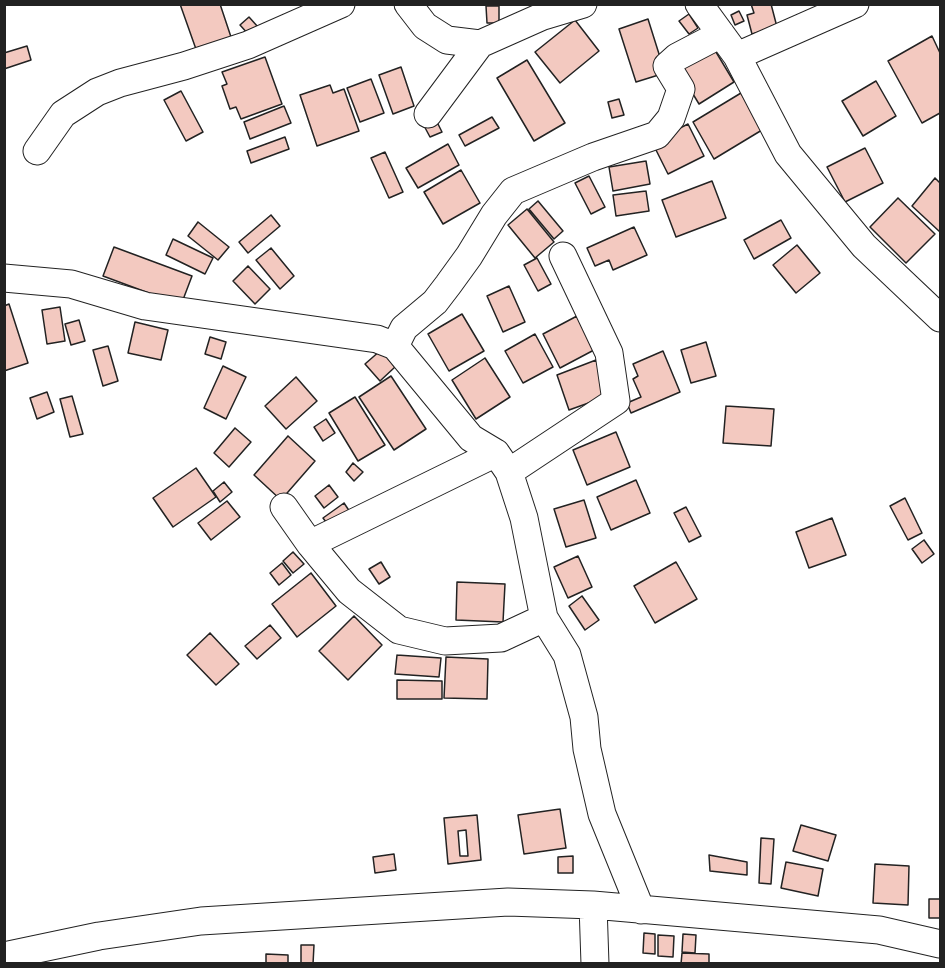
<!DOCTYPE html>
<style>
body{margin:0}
#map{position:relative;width:945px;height:968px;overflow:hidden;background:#fff;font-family:Rubik,sans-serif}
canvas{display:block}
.frame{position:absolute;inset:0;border:6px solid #222;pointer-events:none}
</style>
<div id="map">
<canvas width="945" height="968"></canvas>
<div class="frame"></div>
</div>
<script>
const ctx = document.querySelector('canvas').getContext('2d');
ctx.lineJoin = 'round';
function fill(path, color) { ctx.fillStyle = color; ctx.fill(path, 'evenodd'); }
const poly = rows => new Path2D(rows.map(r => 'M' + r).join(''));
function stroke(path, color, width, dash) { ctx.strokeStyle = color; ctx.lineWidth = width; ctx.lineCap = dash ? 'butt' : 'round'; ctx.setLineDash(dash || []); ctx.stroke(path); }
const building = poly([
 [180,4,220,4,232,40,197,52,180,4],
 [751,4,771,4,777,27,752,34,747,15,754,13,751,4],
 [486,6,499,6,499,23,487,23,486,6],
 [739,11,744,21,735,25,731,15,739,11],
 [689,14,698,28,689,34,679,21,689,14],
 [249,17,258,27,249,35,240,25,249,17],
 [648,19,665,73,636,82,619,29,648,19],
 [575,20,599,51,560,83,535,52,575,20],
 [932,36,940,53,940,113,922,123,888,61,932,36],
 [27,46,31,60,4,69,4,53,27,46],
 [713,47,734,82,699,104,678,69,713,47],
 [265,57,282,104,241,119,236,107,230,109,222,86,227,84,222,72,265,57],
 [527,60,565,123,534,141,497,78,527,60],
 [401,67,414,106,393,114,379,75,401,67],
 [371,79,384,113,360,122,347,88,371,79],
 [876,81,896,116,863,136,842,101,876,81],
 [330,85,333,93,344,89,359,131,317,146,300,95,330,85],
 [181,91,203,132,186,141,164,100,181,91],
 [741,93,762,130,714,159,693,122,741,93],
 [619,99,624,115,612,118,608,102,619,99],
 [284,106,291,123,250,139,244,122,284,106],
 [434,116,442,132,430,137,422,122,434,116],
 [492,117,499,128,465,146,459,135,492,117],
 [688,124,704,156,668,174,652,142,688,124],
 [285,137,289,149,251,163,247,151,285,137],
 [448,144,459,165,418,188,406,168,448,144],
 [865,148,883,183,845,202,827,167,865,148],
 [385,152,403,192,389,198,371,158,385,152],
 [646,161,650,184,613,191,609,167,646,161],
 [461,170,480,203,443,224,424,192,461,170],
 [589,176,605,207,591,214,575,183,589,176],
 [935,178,940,183,940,232,912,206,935,178],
 [712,181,726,218,676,237,662,200,712,181],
 [646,191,649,211,616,216,613,195,646,191],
 [898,198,935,234,906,263,870,227,898,198],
 [538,201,563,231,554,239,529,209,538,201],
 [527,209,554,242,535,258,508,225,527,209],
 [271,215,280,226,248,253,239,242,271,215],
 [781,220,791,238,754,259,744,240,781,220],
 [198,222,229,247,218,260,188,236,198,222],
 [634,227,647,255,613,270,609,260,595,266,587,248,634,227],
 [173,239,213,258,205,274,166,255,173,239],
 [797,245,820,273,796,293,773,265,797,245],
 [114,247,192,276,181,305,103,276,114,247],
 [271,248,294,276,280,289,256,260,271,248],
 [537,258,551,284,538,291,524,265,537,258],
 [248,266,270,289,255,304,233,281,248,266],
 [509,286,525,322,503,332,487,296,509,286],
 [9,304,28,363,4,371,4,306,9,304],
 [60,307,65,341,47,344,42,310,60,307],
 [462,314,484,351,449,371,428,334,462,314],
 [577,316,594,350,560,368,543,334,577,316],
 [79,320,85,341,71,345,65,324,79,320],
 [135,322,168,330,161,360,128,353,135,322],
 [535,334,553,367,523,383,505,351,535,334],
 [210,337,226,342,221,359,205,354,210,337],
 [706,342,716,376,691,383,681,350,706,342],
 [108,346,118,381,103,386,93,350,108,346],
 [381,350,395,367,380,381,365,364,381,350],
 [663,351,680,392,631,413,627,403,641,397,633,379,638,376,633,364,663,351],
 [485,358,510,397,476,419,452,380,485,358],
 [596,360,608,396,569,410,557,375,596,360],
 [223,366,246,377,226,419,204,408,223,366],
 [391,376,426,429,394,450,359,397,391,376],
 [296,377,317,401,286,429,265,406,296,377],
 [47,392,54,412,37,419,30,398,47,392],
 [72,396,83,434,70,437,60,399,72,396],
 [355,397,385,445,358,461,329,413,355,397],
 [726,406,774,409,771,446,723,443,726,406],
 [326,419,335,433,323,441,314,427,326,419],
 [235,428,251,442,229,467,214,453,235,428],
 [616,432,630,467,587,485,573,450,616,432],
 [288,436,315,461,281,500,254,475,288,436],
 [353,463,363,472,354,481,346,472,353,463],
 [196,468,216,497,173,527,153,498,196,468],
 [636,480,650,513,611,530,597,497,636,480],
 [224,482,232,492,220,502,213,491,224,482],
 [329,485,338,497,324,508,315,496,329,485],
 [905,498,922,533,908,540,890,506,905,498],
 [584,500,596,538,566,547,554,509,584,500],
 [227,501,240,517,211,540,198,523,227,501],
 [344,503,352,515,332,530,323,518,344,503],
 [686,507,701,536,689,542,674,513,686,507],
 [832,518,846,555,809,568,796,532,832,518],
 [924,540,934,554,922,563,912,549,924,540],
 [293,552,304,564,293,573,283,561,293,552],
 [578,556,592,587,568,598,554,567,578,556],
 [381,562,390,577,379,584,369,569,381,562],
 [676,562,697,599,655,623,634,586,676,562],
 [282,563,291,575,279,585,270,573,282,563],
 [311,573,336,606,297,637,272,604,311,573],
 [457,582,505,584,503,622,456,620,457,582],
 [582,596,599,620,585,630,569,606,582,596],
 [354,616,382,645,348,680,319,651,354,616],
 [270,625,281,638,257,659,245,646,270,625],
 [210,633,239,664,216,685,187,655,210,633],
 [397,655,441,658,439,677,395,674,397,655],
 [446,657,488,659,487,699,444,698,446,657],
 [397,680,442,681,442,699,397,699,397,680],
 [560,809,566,848,524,854,518,815,560,809],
 [477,815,481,860,448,864,444,818,477,815],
 [466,830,468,856,460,856,458,831,466,830],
 [801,825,836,835,828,861,793,851,801,825],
 [761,838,774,839,771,884,759,883,761,838],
 [394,854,396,870,375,873,373,857,394,854],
 [709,855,747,862,747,875,710,871,709,855],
 [573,856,573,873,558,873,558,857,573,856],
 [786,862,823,869,818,896,781,888,786,862],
 [875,864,909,866,908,905,873,903,875,864],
 [929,899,940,899,940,918,929,918,929,899],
 [644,933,655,934,655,954,643,953,644,933],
 [683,934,696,935,695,953,682,952,683,934],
 [658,935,674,936,673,957,658,956,658,935],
 [301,945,314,945,313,964,301,964,301,945],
 [682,953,709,954,709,964,681,964,682,953],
 [266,954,288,955,288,964,266,964,266,954]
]);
fill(building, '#f3c9c0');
stroke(building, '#222', 1.5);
const minor = poly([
 [408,4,425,26,447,40,480,44],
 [699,4,737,56,788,154,864,246,940,318],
 [737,56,855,4],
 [428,114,480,44,543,16,583,4],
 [37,151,63,114,97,92,120,83,184,66,248,45,341,4],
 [4,278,71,284,145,306,377,339,395,346,471,438,496,453,509,472,524,518,544,618,567,655,584,717,587,749,602,814,641,910],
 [395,346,404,328,435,302,448,285,469,256,494,215,513,191,593,157,657,135,671,118,681,89,667,66,677,57,721,34],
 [509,472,616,401,609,353,563,256],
 [284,507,310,544,349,591,399,630,445,641,501,638,544,618],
 [310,544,496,453],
 [593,905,595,964],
 [4,956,99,936,201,921,508,902,593,905,879,930,940,944]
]);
stroke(minor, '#222', 29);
stroke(minor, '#fff', 27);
</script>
